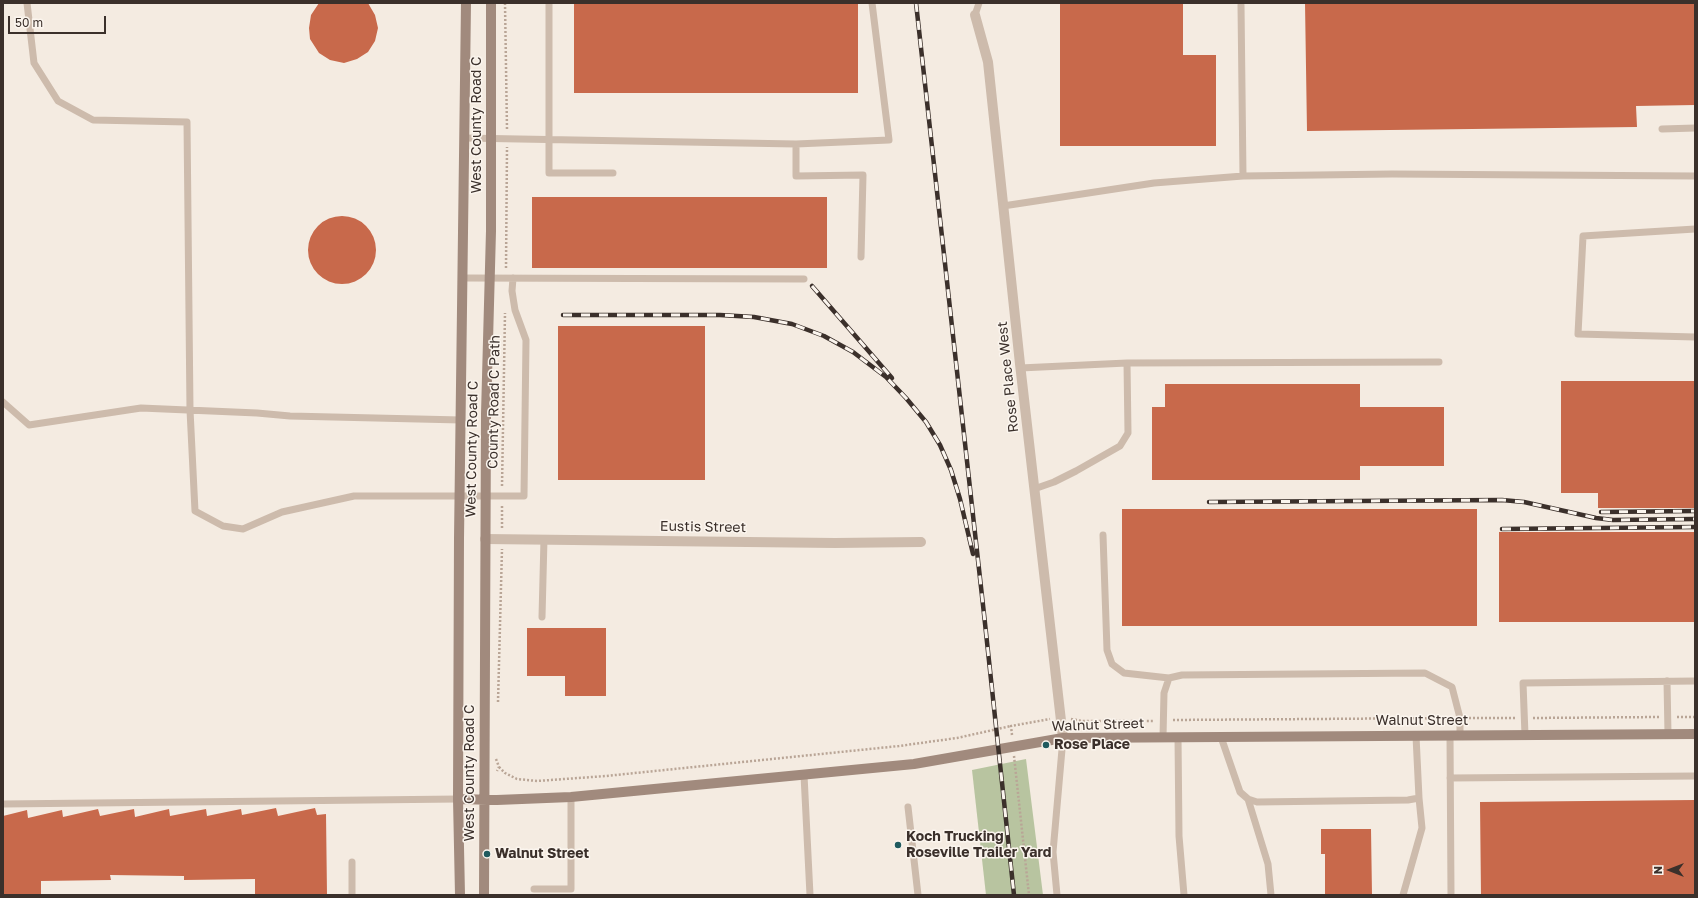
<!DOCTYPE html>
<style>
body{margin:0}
#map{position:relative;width:1698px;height:898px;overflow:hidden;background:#f4ebe1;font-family:"Golos Text",sans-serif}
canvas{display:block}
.frame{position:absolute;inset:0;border:4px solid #3b302b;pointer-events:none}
.north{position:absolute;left:1650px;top:850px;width:40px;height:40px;-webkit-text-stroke:3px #fbf5ee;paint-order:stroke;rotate:270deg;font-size:11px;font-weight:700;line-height:16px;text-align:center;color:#3b302b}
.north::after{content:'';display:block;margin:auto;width:14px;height:18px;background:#3b302b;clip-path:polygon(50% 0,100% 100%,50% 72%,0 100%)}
.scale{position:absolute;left:8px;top:16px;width:98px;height:18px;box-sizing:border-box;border:2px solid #3b302b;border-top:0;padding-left:5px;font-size:12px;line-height:14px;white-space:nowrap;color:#3b302b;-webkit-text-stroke:3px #fbf5ee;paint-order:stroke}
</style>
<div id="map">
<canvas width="1698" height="898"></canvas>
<div class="frame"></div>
<div class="north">N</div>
<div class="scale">50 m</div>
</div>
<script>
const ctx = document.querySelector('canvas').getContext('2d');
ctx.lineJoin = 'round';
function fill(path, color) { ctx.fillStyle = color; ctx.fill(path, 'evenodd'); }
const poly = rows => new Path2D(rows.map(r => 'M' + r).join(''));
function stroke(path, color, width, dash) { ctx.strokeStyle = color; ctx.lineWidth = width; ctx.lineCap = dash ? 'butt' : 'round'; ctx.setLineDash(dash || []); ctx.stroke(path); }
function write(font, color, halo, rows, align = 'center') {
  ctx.font = font + ' "Golos Text",sans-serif'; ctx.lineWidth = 3; ctx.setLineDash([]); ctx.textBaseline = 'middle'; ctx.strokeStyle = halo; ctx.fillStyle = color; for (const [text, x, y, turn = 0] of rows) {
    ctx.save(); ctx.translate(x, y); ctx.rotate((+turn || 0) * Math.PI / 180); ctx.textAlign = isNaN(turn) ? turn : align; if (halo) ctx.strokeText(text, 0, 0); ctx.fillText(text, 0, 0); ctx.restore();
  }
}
fill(poly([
 [1026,759,1043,895,986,895,972,770]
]), '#b8c4a0');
fill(poly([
 [319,3,368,3,375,15,378,28,375,41,368,52,357,59,344,63,330,60,319,53,310,39,309,28,311,15],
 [574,3,858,3,858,93,574,93],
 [1060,3,1183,3,1183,55,1216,55,1216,146,1060,146],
 [1305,3,1695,3,1695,105,1636,106,1637,127,1307,131],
 [532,197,827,197,827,268,532,268],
 '308 250a34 34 0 1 1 68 0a34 34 0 1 1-68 0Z',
 [558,326,705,326,705,480,558,480],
 [1561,381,1695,381,1695,508,1598,508,1598,493,1561,493],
 [1165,384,1360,384,1360,407,1444,407,1444,466,1360,466,1360,480,1152,480,1152,407,1165,407],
 [1122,509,1477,509,1477,626,1122,626],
 [1499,532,1695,532,1695,622,1499,622],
 [527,628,606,628,606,696,565,696,565,676,527,676],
 [1695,800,1695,895,1481,895,1480,802],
 [276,808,278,816,315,808,317,815,326,814,327,895,255,895,255,879,184,880,184,876,110,875,111,880,41,881,41,895,3,895,3,816,27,810,28,818,62,810,63,817,98,809,100,816,134,809,135,817,169,809,170,816,206,809,207,816,241,809,242,815],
 [1321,829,1371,829,1372,895,1325,895,1325,854,1321,854]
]), '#c8694b');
stroke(poly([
 [505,3,507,130],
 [506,268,507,147],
 [502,486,505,313],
 [502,528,502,505],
 [498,702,502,549],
 [1677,717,1695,717],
 [1469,718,1516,718],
 [1533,718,1660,717],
 [1071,719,1082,721,1154,721],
 [1173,720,1452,718],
 [1012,735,1011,726,1050,719],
 [1014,756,1029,895],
 [496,759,499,767,497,771],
 [499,767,505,773,517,779,537,781,606,776,899,746,957,738,1011,726]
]), '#b9a596', 2.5, [2, 2]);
stroke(poly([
 [27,3,34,63,58,101,93,120,187,122,190,410,195,511,223,526,243,529,282,512,354,496,524,496,526,340,515,310,512,291,513,278],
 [549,3,549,173,613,173],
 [1241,5,1243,176],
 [975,15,979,3],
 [1662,129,1695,128],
 [464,138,796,144,889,140,872,3],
 [796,144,796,176,863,175,861,257],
 [1003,206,1154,183,1243,176,1392,174,1695,176],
 [1695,229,1583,236,1578,334,1695,337],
 [463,278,804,279],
 [1127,363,1439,362],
 [1020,368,1127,363,1128,433,1120,446,1076,471,1054,482,1034,489],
 [3,402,29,425,141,408,257,413,290,416,461,420],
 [1103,535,1107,650,1112,664,1124,673,1169,678],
 [542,617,544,539],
 [1667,681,1668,734],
 [1450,735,1451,895],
 [1525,735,1523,683,1695,681],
 [1163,737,1164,693,1169,678,1182,675,1425,673,1452,687,1460,718,1460,735],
 [1178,737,1179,836,1184,895],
 [1221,737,1240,792,1248,799,1257,802,1408,800,1419,798,1416,736],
 [804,775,810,895],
 [1450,778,1695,776],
 [1248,799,1268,864,1271,895],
 [3,804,458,799],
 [908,807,918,895],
 [352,862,352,895],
 [534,889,571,889,571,797],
 [1057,895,1053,852,1063,738],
 [1403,895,1422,828,1419,798]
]), '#cdbbac', 7);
stroke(poly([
 [975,15,988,62,1020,364,1063,738],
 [485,539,835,543,921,542]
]), '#cdbbac', 10);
stroke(poly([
 [458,799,497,800,571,797,914,764,1063,738,1695,734],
 [460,895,458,799,459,538,466,3],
 [484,895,486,414,491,231,491,3]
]), '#a18a7d', 10);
const rail = poly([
 [916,3,984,614,1014,895],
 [812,286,892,378],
 [563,315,720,315,754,317,792,324,824,336,853,352,886,377,906,398,926,422,940,445,951,470,960,499,973,554],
 [1209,502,1502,500,1524,502,1596,518,1613,520,1695,519],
 [1601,512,1695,511],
 [1502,529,1695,527]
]);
stroke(rail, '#3b302b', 4.5);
stroke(rail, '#fbf5ee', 3, [9]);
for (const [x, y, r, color] of [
 [1046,745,4,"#1f5a5e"],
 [898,845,4,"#1f5a5e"],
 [487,854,4,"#1f5a5e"]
]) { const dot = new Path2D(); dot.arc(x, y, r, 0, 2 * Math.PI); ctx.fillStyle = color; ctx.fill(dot); stroke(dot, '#fbf5ee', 1.5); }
write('14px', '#3b302b', '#fbf5ee', [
 ["West County Road C",477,125,-90],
 ["Rose Place West",1008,377,-96],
 ["County Road C Path",494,402,-89],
 ["West County Road C",472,449,-89],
 ["Eustis Street",703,527,1],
 ["Walnut Street",1422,721],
 ["Walnut Street",1098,725,-2],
 ["West County Road C",470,773,-90]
]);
write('bold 14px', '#3b302b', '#fbf5ee', [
 ["Rose Place",1054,745],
 ["Koch Trucking",906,837],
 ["Roseville Trailer Yard",906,853],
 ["Walnut Street",495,854]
], 'left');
</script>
